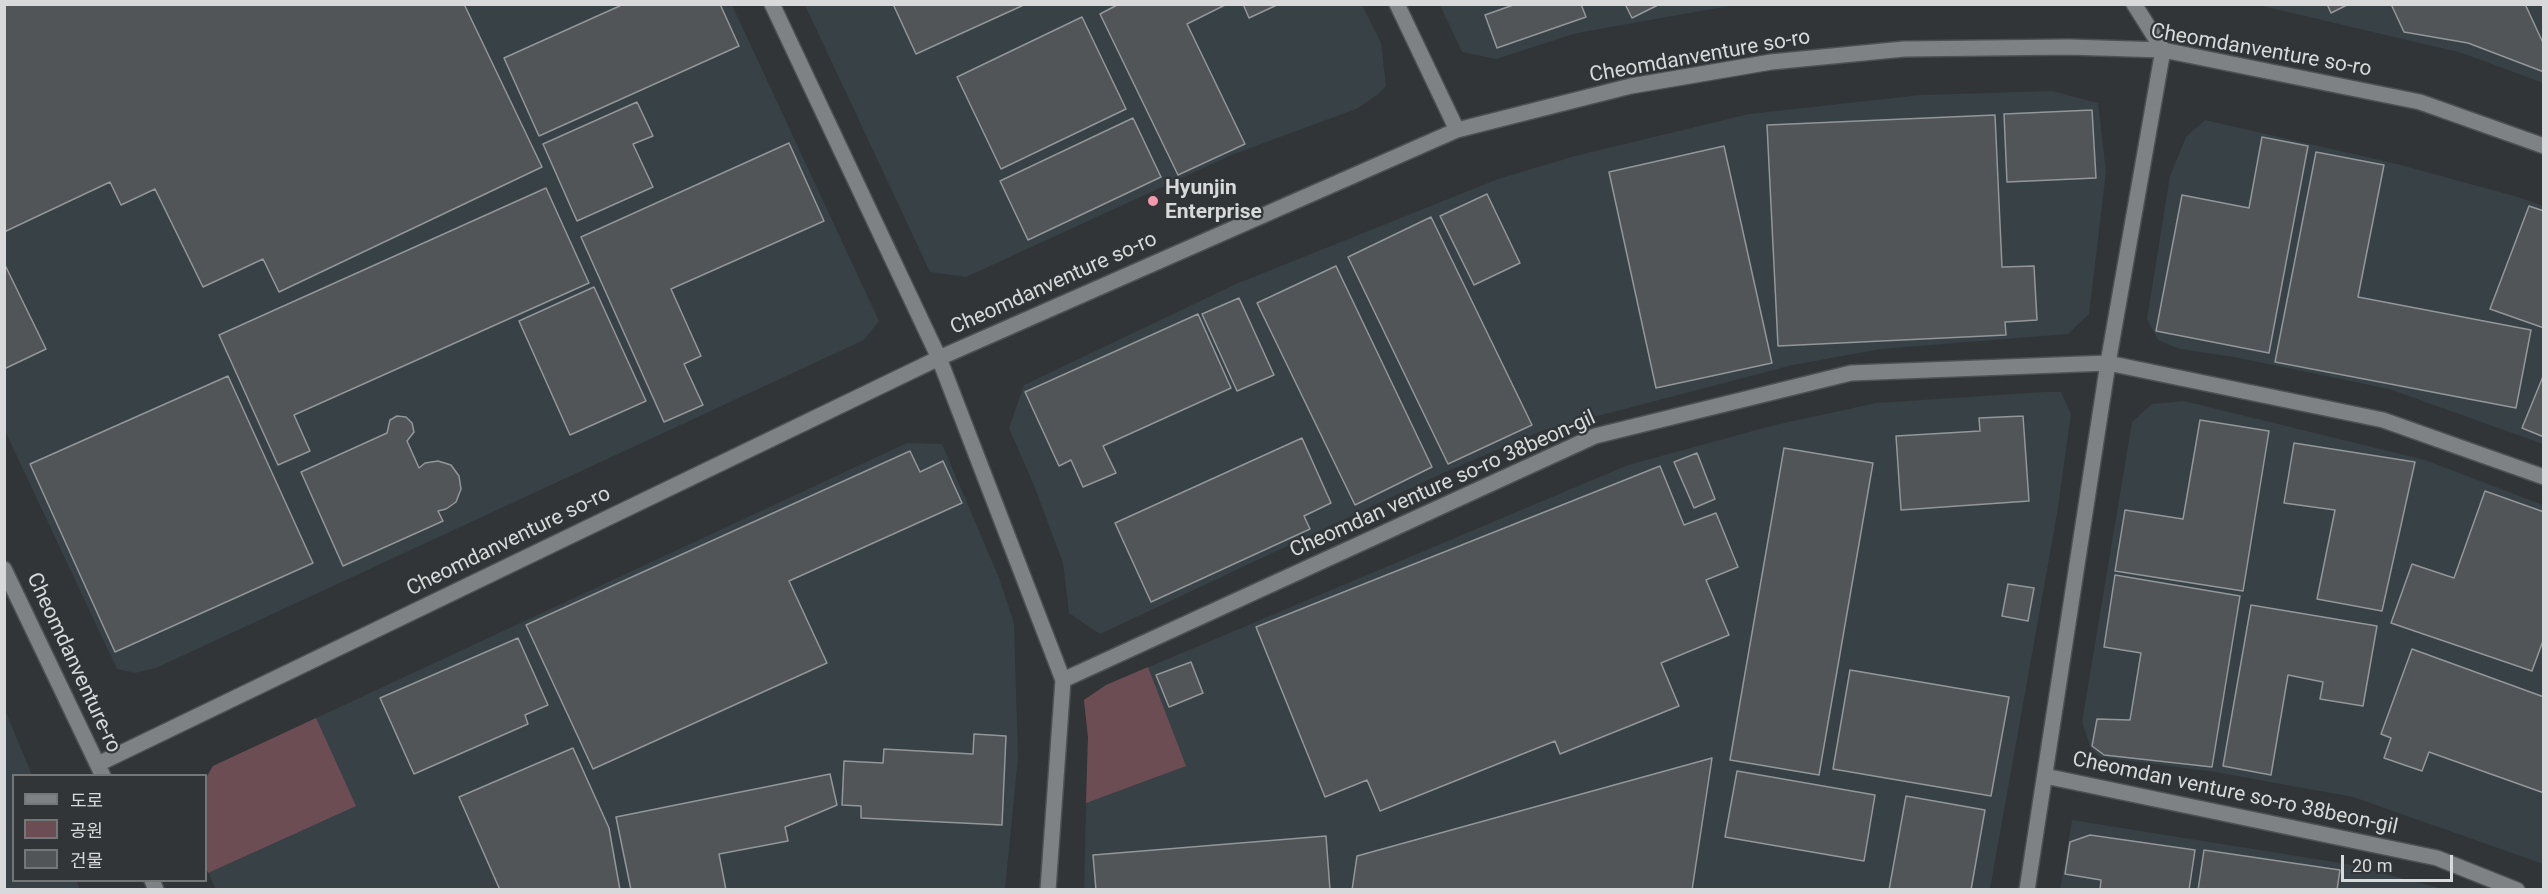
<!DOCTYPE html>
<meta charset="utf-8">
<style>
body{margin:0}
#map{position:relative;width:2548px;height:894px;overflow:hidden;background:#313537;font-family:Roboto,"Noto Sans KR",sans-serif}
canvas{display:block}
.frame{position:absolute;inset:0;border:6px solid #d7d9da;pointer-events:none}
.legend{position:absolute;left:12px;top:774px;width:195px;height:108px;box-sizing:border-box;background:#313537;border:2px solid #737778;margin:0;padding:8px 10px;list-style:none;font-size:18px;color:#d7d9da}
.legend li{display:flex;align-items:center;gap:12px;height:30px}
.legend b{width:30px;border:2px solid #737778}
.scale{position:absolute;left:2341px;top:855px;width:112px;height:27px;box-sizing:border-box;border:3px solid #d7d9da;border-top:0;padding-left:8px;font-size:18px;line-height:21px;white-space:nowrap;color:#d7d9da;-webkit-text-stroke:4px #313537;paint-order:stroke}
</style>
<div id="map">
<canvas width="2548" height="894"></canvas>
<div class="frame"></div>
<ul class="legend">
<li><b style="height:8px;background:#7e8284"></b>도로</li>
<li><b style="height:16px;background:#6d4d54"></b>공원</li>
<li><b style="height:16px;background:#525558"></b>건물</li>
</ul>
<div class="scale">20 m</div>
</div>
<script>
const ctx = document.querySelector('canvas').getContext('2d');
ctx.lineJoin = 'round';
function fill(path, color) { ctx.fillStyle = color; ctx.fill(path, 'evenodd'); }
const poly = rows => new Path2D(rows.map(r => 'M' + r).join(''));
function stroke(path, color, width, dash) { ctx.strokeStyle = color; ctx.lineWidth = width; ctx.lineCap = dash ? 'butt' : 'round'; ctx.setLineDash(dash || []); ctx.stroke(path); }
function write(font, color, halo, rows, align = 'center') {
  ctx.font = font + ' Roboto,sans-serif'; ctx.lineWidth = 4.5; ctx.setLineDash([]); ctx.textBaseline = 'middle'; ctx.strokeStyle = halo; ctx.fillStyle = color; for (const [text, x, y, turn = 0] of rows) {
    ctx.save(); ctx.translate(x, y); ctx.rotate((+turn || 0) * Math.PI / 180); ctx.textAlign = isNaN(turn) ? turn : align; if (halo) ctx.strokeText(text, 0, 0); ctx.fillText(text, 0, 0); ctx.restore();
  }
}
fill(poly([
 [4,5,732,5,879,321,864,340,156,668,135,673,117,669,5,431],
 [805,5,1362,5,1381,43,1386,86,1377,95,1356,109,1234,154,966,277,930,272],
 [1440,5,1735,5,1577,33,1496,59,1462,52],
 [2258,5,2543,5,2543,83,2462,53],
 [2052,91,2098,103,2106,172,2089,314,2068,334,1881,349,1793,365,1544,430,1443,473,1100,634,1069,613,1063,563,1033,483,1009,428,1024,385,1236,284,1498,179,1575,156,1749,114,1920,95],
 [2205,120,2397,164,2518,197,2543,206,2543,444,2389,389,2234,357,2180,349,2158,340,2147,319,2170,176,2186,137],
 [2044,392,2061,392,2071,414,2057,514,1990,889,1084,890,1088,737,1084,700,1106,685,1628,465,1775,425,1876,403],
 [2184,401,2425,460,2543,505,2543,864,2353,797,2215,772,2100,757,2091,749,2082,722,2132,422,2152,404],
 [907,443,942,444,999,578,1014,623,1018,758,1005,889,216,890,206,868,206,778,213,766],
 [5,710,32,775,14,776,14,880,76,881,80,889,5,889],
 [2072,820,2347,864,2443,889,2060,890]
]), '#374146');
fill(poly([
 [1148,667,1186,766,1086,803,1088,737,1084,700,1106,685],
 [316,718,356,806,208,873,206,868,206,778,213,766]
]), '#6d4d54');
const building = poly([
 [4,4,464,4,542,167,279,292,263,259,203,287,155,189,121,205,110,182,4,232,4,4],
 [624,4,720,4,739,46,539,136,504,58,624,4],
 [893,4,1026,4,916,54,893,4],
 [1119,4,1227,4,1187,24,1245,144,1178,175,1100,14,1119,4],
 [1243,4,1279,4,1249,18,1243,4],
 [1516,4,1581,4,1586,17,1497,48,1485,15,1516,4],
 [1625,4,1660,4,1632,18,1625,4],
 [2327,4,2349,4,2331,13,2327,4],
 [2391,4,2525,4,2544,45,2544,72,2468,43,2404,32,2391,4],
 [1082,17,1126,109,1001,169,957,77,1082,17],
 [637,102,653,136,633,144,653,187,577,221,543,144,637,102],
 [2092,110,2096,178,2007,182,2004,114,2092,110],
 [1995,115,2002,267,2034,266,2037,320,2005,322,2006,335,1778,346,1767,125,1995,115],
 [1133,118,1161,177,1028,240,1000,181,1133,118],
 [2262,137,2308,146,2269,353,2156,331,2182,195,2249,208,2262,137],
 [789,143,824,221,671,289,701,356,684,364,703,405,664,422,581,237,789,143],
 [1724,146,1772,363,1656,388,1609,172,1724,146],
 [2316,152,2384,165,2358,297,2531,330,2516,408,2275,362,2316,152],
 [546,188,589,283,294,415,310,451,278,465,219,335,546,188],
 [1487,194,1520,263,1474,285,1440,216,1487,194],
 [2529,206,2544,211,2544,328,2490,309,2529,206],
 [1431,217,1532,425,1448,464,1348,257,1431,217],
 [4,263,46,349,4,369,4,263],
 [1336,266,1432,467,1355,505,1257,303,1336,266],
 [594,287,646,401,570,435,519,321,594,287],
 [1239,298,1274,375,1237,391,1202,314,1239,298],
 [1198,314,1231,388,1103,446,1116,473,1083,487,1071,460,1059,466,1025,392,1198,314],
 [2544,374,2544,437,2522,428,2544,374],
 [228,376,313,563,115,652,30,464,228,376],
 [397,416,406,417,412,423,414,432,407,441,419,468,425,463,438,461,451,465,459,476,461,489,456,502,446,509,438,511,443,521,343,566,301,472,387,433,390,420,397,416],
 [2023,416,2029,501,1901,510,1896,436,1980,431,1979,418,2023,416],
 [2200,420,2269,431,2243,591,2115,571,2125,510,2183,519,2200,420],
 [1302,438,1331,503,1304,516,1310,529,1151,602,1115,523,1302,438],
 [2294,443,2415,462,2382,611,2317,599,2335,510,2284,503,2294,443],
 [1784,448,1873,463,1819,775,1730,760,1784,448],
 [910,451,920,472,943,461,962,503,789,581,827,663,593,769,526,625,910,451],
 [1697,453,1715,499,1694,508,1674,462,1697,453],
 [1660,466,1684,525,1716,513,1738,567,1706,580,1729,635,1661,663,1679,706,1560,754,1555,741,1380,811,1367,780,1325,797,1256,627,1660,466],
 [2485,491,2544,512,2544,638,2532,671,2391,623,2412,564,2454,578,2485,491],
 [2115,575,2240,596,2212,767,2104,755,2092,746,2097,719,2130,720,2141,653,2104,647,2115,575],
 [2008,584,2034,588,2028,621,2002,616,2008,584],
 [2251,605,2377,626,2363,706,2320,699,2323,682,2288,675,2271,775,2223,766,2251,605],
 [518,638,548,705,525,715,528,724,414,774,380,698,518,638],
 [2412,649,2544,697,2544,793,2429,752,2422,771,2384,758,2391,738,2381,734,2412,649],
 [1191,662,1203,693,1169,707,1156,675,1191,662],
 [1850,670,2009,697,1991,796,1833,769,1850,670],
 [974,734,1006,736,1002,825,861,818,861,806,842,805,844,761,883,763,884,749,973,754,974,734],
 [573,748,609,828,620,890,500,890,459,797,573,748],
 [1712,758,1692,890,1352,890,1357,856,1712,758],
 [1737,771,1875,795,1864,861,1725,837,1737,771],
 [830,774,837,805,785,827,788,841,719,854,726,890,631,890,616,817,830,774],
 [1906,796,1985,810,1971,890,1889,890,1906,796],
 [2090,835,2195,850,2189,890,2100,890,2101,880,2065,874,2070,842,2090,835],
 [1326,836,1330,890,1096,890,1093,855,1326,836],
 [2204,850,2340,870,2337,890,2198,890,2204,850]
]);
fill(building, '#525558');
stroke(building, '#939799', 1.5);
const minor = poly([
 [772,4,939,358,1063,680,1048,890],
 [1397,4,1457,130],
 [4,569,103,776],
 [1063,680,1595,436,1851,373,2108,363,2383,420,2544,477],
 [98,764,939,358,1457,130,1631,86,1771,62,1904,49,2069,47,2163,50,2420,102,2544,146],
 [2045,776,2437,858,2517,890],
 [152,880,156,890],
 [2027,890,2108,363,2163,50,2134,4]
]);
stroke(minor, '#4e5153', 18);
stroke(minor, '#7e8284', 15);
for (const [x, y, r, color] of [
 [1153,201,6,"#f29aad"]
]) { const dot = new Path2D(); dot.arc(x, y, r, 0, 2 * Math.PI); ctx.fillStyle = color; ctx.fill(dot); stroke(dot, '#313537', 2); }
write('21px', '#d7d9da', '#313537', [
 ["Cheomdanventure so-ro",2261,51,10],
 ["Cheomdanventure so-ro",1700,57,-10],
 ["Cheomdanventure so-ro",1054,284,-24],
 ["Cheomdan venture so-ro 38beon-gil",1443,485,-24],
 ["Cheomdanventure so-ro",509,542,-26],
 ["Cheomdanventure-ro",73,663,65],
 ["Cheomdan venture so-ro 38beon-gil",2235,794,12]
]);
write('bold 21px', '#d7d9da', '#313537', [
 ["Hyunjin",1165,189],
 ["Enterprise",1165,213]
], 'left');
</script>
